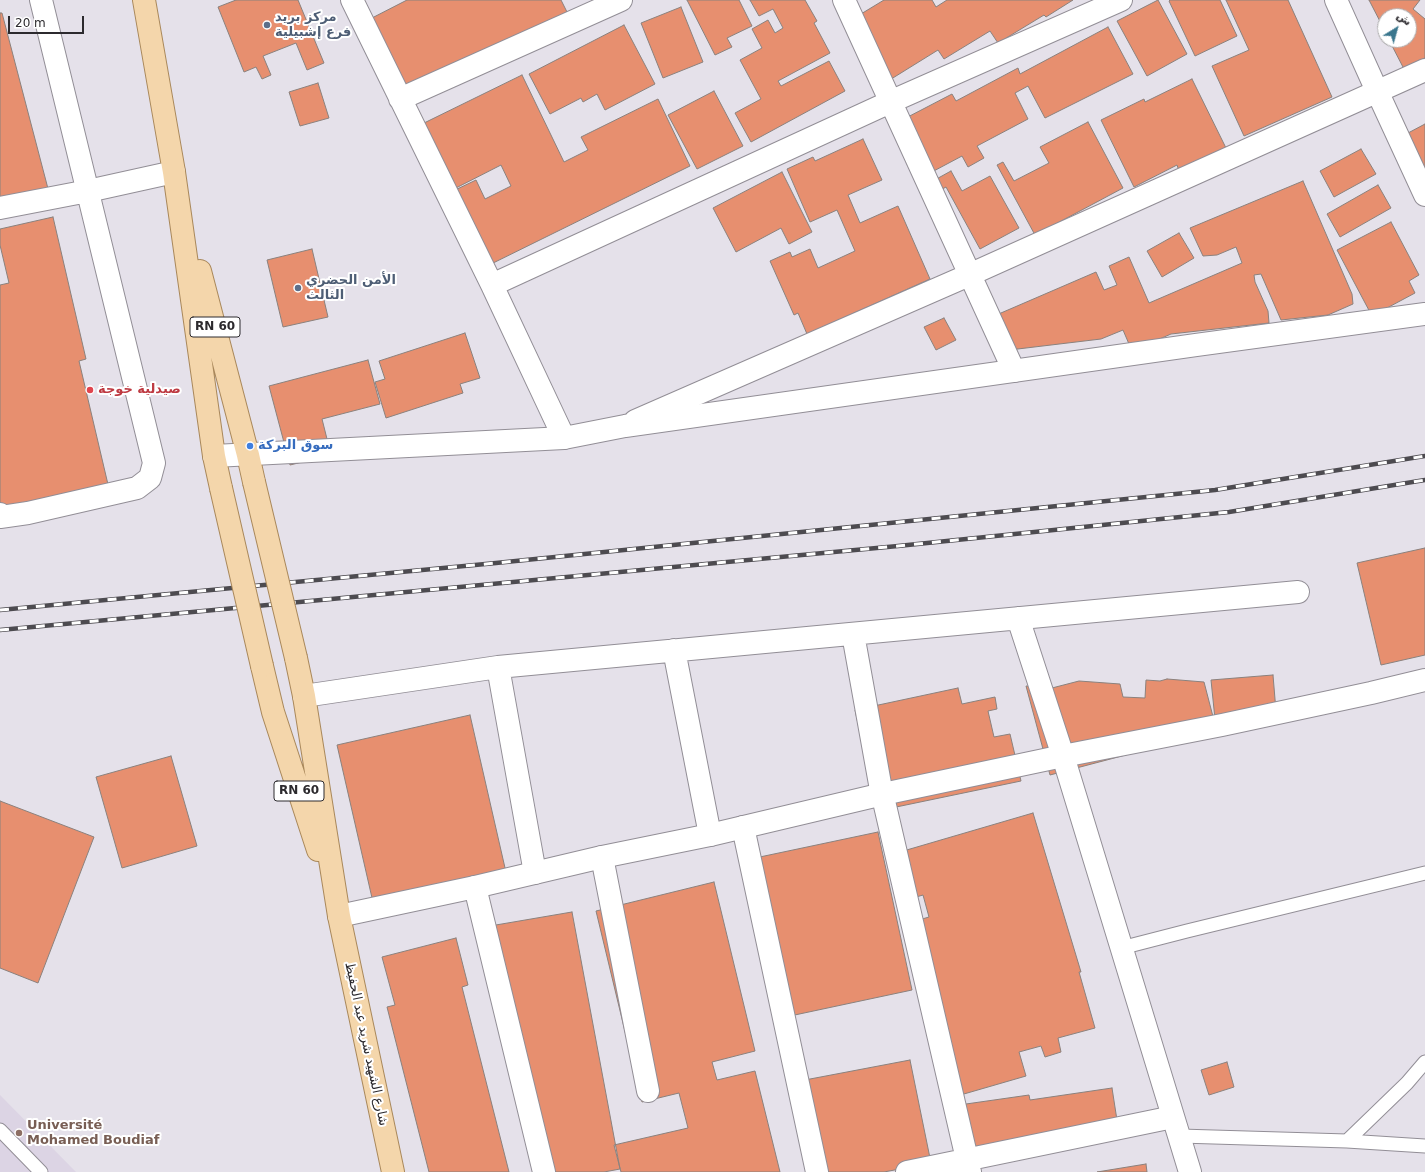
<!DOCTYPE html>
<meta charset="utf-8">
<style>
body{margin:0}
#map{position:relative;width:1425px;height:1172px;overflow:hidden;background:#e5e1ea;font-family:"DejaVu Sans","Noto Naskh Arabic",sans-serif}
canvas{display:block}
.north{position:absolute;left:1377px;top:8px;width:40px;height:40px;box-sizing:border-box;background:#fff;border:1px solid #abaaab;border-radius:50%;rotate:37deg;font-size:11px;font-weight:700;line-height:16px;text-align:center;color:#2c2a2e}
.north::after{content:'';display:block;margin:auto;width:14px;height:18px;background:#3b778e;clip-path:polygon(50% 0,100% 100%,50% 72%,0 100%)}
.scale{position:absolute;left:8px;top:16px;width:76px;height:18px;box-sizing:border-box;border:2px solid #2c2a2e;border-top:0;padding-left:5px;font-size:12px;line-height:14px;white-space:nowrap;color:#2c2a2e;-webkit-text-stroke:3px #fff;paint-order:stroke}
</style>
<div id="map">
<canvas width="1425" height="1172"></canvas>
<div class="north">ش</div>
<div class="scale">20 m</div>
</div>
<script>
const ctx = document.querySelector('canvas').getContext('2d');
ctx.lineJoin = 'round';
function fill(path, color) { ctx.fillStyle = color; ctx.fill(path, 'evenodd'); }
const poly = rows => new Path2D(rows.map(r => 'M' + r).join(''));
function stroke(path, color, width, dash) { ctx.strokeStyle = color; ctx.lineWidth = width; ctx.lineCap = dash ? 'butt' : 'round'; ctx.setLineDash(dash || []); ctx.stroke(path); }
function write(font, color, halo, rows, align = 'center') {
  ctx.font = font + ' "DejaVu Sans","Noto Naskh Arabic",sans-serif'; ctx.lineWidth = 4; ctx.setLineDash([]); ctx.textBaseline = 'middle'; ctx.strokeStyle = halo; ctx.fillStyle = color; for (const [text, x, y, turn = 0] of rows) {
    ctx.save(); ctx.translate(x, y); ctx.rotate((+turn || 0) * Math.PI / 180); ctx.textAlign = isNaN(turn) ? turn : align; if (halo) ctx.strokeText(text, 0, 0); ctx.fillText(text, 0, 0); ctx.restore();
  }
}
fill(poly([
 [0,1095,76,1172,0,1172]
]), '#dcd4e4');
const building = poly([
 [236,0,298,0,324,63,307,70,296,43,263,56,271,75,262,79,256,67,244,72,218,7,236,0],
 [407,0,561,0,567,12,407,92,370,19,407,0],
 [687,0,739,0,752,26,727,38,732,47,715,55,687,0],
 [750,0,805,0,817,21,814,23,830,53,778,81,781,86,829,61,845,91,751,142,735,113,761,99,740,60,762,48,752,29,768,20,775,33,783,28,773,9,759,16,750,0],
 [884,0,932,0,936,7,947,0,1073,0,1046,17,1044,15,998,43,990,31,944,59,938,50,888,81,856,17,884,0],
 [1158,0,1187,54,1147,76,1117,21,1158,0],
 [1170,0,1220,0,1237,36,1195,56,1169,1,1170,0],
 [1226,0,1288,0,1332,97,1244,136,1212,66,1249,50,1226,0],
 [1369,0,1420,0,1413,9,1425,19,1425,58,1404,69,1389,40,1409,40,1409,16,1385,16,1385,31,1369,0],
 [681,7,703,62,663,78,641,23,681,7],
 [0,13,2,13,52,204,0,218,0,13],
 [624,25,655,84,605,110,597,94,583,102,581,98,550,114,529,74,624,25],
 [1108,27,1133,74,1045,118,1028,86,1015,93,1028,119,977,146,984,158,968,167,962,156,930,173,902,120,952,94,956,101,1018,68,1020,74,1108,27],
 [522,75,564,162,588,150,581,137,658,99,690,166,485,267,449,193,476,180,485,199,511,186,501,165,452,190,420,125,522,75],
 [1192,79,1226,148,1179,171,1177,165,1134,187,1101,120,1144,99,1145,102,1192,79],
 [318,83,329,118,300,126,289,92,318,83],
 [714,91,743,146,697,169,668,115,714,91],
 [1088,122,1123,188,1035,235,997,165,1003,162,1014,181,1049,163,1040,147,1088,122],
 [1425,124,1425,200,1393,141,1425,124],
 [863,139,882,180,848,195,860,223,898,206,930,279,807,334,798,313,794,315,770,261,790,252,792,257,810,249,818,268,855,251,837,210,810,222,787,169,813,157,815,161,863,139],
 [1361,149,1376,174,1334,197,1320,171,1361,149],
 [951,171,962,191,990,176,1019,228,980,249,946,187,937,192,931,182,951,171],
 [782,172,812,232,789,244,781,228,736,252,713,208,782,172],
 [1303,181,1352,294,1353,304,1328,315,1281,320,1261,274,1254,275,1255,282,1268,311,1269,323,1171,334,1132,351,1123,330,1101,339,1001,351,987,319,1096,272,1104,290,1117,285,1109,266,1129,257,1149,303,1242,263,1236,247,1217,255,1203,256,1190,228,1303,181],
 [1378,185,1391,208,1340,237,1327,214,1378,185],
 [53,217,86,359,79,361,110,493,0,518,0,285,9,283,0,245,0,229,53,217],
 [1391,222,1419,275,1409,281,1415,293,1372,316,1337,250,1391,222],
 [1179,233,1194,258,1162,277,1147,251,1179,233],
 [312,249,328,317,283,327,267,260,312,249],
 [944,318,956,340,936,350,924,327,944,318],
 [465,333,480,378,460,384,463,393,386,418,375,382,385,379,379,361,465,333],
 [368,360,380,404,322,419,331,455,290,465,269,386,368,360],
 [1425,548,1425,655,1381,665,1357,563,1425,548],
 [1273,675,1277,723,1216,729,1211,680,1273,675],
 [1167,679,1204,682,1217,732,1186,739,1050,775,1026,686,1052,688,1079,681,1120,684,1123,697,1145,698,1146,680,1160,681,1167,679],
 [958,688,962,704,995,697,997,709,988,711,994,737,1010,734,1021,781,877,811,855,710,958,688],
 [470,715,508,881,375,911,337,745,470,715],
 [171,756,197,846,122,868,96,777,171,756],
 [0,801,94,837,38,983,0,968,0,801],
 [1033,813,1081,972,1079,972,1095,1028,1058,1038,1061,1052,1045,1057,1041,1046,1019,1052,1026,1076,957,1096,905,924,929,917,923,895,906,900,893,854,1033,813],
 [878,832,912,990,790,1016,755,858,878,832],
 [714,882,755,1051,712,1062,717,1080,755,1071,780,1172,621,1172,614,1145,688,1128,679,1093,642,1102,596,911,714,882],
 [572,912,620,1169,604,1172,535,1172,490,926,572,912],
 [456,938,468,985,462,987,509,1172,429,1172,387,1007,395,1005,382,957,456,938],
 [910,1060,931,1163,884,1172,807,1172,789,1083,910,1060],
 [1227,1062,1234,1087,1209,1095,1201,1070,1227,1062],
 [1112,1088,1119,1133,959,1157,952,1106,1029,1095,1030,1100,1112,1088],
 [1146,1164,1147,1172,1097,1172,1146,1164]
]);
fill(building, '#e78f6f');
stroke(building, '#8a817d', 1);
const lane = poly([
 [1121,948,1187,931,1425,873],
 [0,1130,41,1172],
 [1180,1136,1347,1141,1425,1146],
 [1347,1141,1407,1083,1425,1062]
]);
const street = poly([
 [352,0,492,285,564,438],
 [844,0,1014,371],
 [1336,0,1377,91,1425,195],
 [400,99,621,0],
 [0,208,88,191,174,172],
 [492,285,890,102,1121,0],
 [635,421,969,275,1425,70],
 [0,514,0,517,28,513,137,488,150,478,154,463,41,0],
 [1018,618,1063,756,1190,1172],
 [853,634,880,784,970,1172],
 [674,650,710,835],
 [498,667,535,873],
 [304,696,498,667,1298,592],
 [743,827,817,1172],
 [602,857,648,1091],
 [475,887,544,1172],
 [907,1172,1173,1117]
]);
const secondary = poly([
 [214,456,564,438,625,426,1196,345,1425,314],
 [339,916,475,887,602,857,710,835,883,794,1063,756,1222,725,1371,693,1425,680]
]);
const primary = poly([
 [144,0,174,172,214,456,221,488],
 [200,271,248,455,254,482],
 [296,658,304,696,339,916,393,1172],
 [262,666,273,712,318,850]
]);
stroke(lane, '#928e96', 15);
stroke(street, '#928e96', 24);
stroke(secondary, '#928e96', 24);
stroke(primary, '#a9885b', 24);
stroke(lane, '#fff', 13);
stroke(street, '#fff', 22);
stroke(secondary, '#fff', 22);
stroke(primary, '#f4d6ab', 22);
const rail = poly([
 [0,610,496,563,1215,490,1425,456],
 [0,630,898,546,1229,512,1425,480]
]);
stroke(rail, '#4d4b50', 4.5);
stroke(rail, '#fff', 3, [9]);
const primaryBridge = poly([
 [254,482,296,658],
 [221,488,262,666]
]);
stroke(primaryBridge, '#a9885b', 24, []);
stroke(primaryBridge, '#f4d6ab', 22);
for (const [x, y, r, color] of [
 [267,25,4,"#5c6f8a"],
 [298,288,4,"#5c6f8a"],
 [90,390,4,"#e0444e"],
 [250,446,4,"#3f7fe0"],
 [19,1133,4,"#8d6e63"]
]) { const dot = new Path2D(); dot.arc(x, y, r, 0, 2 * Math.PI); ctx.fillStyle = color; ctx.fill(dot); stroke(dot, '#fff', 1.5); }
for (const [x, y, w] of [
 [215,327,50],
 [299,791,50]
]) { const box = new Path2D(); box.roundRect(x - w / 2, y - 10, w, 20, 3); ctx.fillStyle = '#fff'; ctx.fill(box); stroke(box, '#2c2a2e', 1); }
write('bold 12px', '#2c2a2e', null, [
 ["RN 60",215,327],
 ["RN 60",299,791]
]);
write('bold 13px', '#4e5e75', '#fff', [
 ["مركز بريد",275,18],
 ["فرع إشبيلية",275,33],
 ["الأمن الحضري",306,281],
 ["الثالث",306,296]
], 'left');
write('bold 13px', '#be3a42', '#fff', [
 ["صيدلية خوجة",98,390]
], 'left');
write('bold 13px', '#366cbe', '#fff', [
 ["سوق البركة",258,446]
], 'left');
write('13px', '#2c2a2e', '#fff', [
 ["شارع الشهيد شريد عبد الحفيظ",366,1044,78]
]);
write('bold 13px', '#785e54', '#fff', [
 ["Université",27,1126],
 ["Mohamed Boudiaf",27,1141]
], 'left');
</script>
